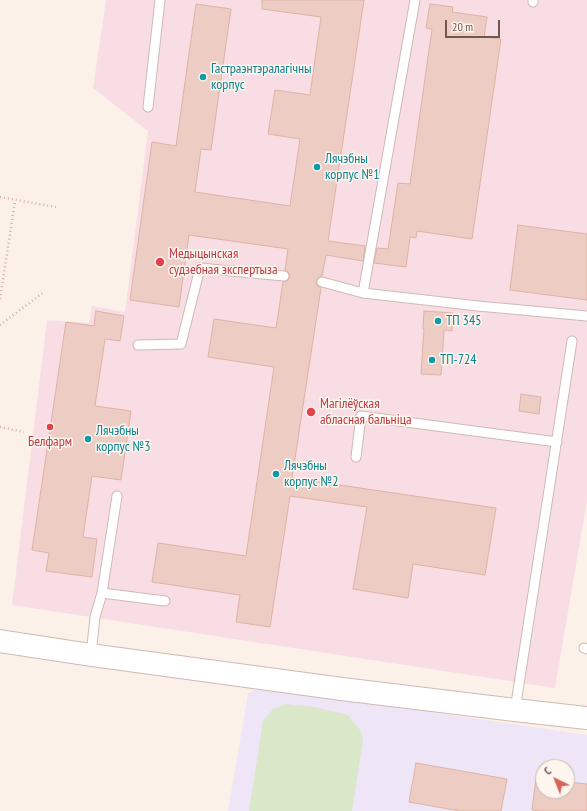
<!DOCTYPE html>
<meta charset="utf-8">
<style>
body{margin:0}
#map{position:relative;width:587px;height:811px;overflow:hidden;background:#fbf1e9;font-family:"PT Sans Narrow",sans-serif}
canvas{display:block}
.north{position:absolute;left:535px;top:759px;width:40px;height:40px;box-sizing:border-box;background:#fdf6ef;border:1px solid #c6b6af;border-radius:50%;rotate:317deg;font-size:11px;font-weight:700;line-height:16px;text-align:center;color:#73564f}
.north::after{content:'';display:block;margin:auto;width:14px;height:18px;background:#d9625a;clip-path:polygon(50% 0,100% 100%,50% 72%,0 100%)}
.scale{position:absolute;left:445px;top:20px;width:55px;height:18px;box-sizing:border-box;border:2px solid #73564f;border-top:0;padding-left:5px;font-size:12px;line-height:14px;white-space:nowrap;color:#73564f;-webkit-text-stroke:3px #fdf6ef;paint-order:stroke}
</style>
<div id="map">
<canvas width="587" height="811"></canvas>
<div class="north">С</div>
<div class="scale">20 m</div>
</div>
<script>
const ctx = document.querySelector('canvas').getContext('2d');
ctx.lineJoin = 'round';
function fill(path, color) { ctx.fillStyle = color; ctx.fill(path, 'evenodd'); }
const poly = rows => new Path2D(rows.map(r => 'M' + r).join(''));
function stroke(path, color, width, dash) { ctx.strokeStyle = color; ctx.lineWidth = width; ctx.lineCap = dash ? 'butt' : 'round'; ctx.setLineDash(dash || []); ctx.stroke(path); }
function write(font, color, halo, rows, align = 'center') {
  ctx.font = font + ' "PT Sans Narrow",sans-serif'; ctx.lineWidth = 3; ctx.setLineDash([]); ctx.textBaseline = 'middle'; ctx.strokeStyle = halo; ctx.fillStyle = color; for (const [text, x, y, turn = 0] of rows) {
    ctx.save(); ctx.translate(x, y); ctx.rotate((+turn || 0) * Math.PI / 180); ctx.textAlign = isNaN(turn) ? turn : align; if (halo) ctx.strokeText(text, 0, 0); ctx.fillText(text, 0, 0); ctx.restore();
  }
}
fill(poly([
 [258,687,587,735,587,811,228,811,248,694],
 [543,767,567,767,567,791,543,791]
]), '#eee5f7');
fill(poly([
 [106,0,587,0,587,500,555,688,12,605,47,320,89,323,92,306,125,312,148,131,93,88]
]), '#f8dde4');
fill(poly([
 [285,704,314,707,348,715,360,730,363,740,352,811,249,811,263,721,273,709]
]), '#dae7c8');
const building = poly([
 [262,0,364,0,328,241,365,246,363,261,326,255,322,276,318,278,316,280,316,284,318,286,321,288,292,478,496,508,485,575,413,564,408,598,353,589,367,507,290,496,270,627,236,622,240,595,152,582,158,543,246,556,274,367,208,357,214,319,276,328,283,282,287,281,290,277,289,273,285,270,288,249,189,235,179,307,130,300,152,142,176,146,196,4,231,9,211,150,201,149,195,192,290,206,300,139,268,134,275,90,310,95,321,17,262,9,262,0],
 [430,4,453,7,452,12,487,17,484,37,501,39,472,239,417,231,416,238,410,237,406,267,374,263,377,248,388,249,398,183,410,184,432,29,426,28,430,4],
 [518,225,587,234,587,300,510,290,518,225],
 [96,311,124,316,120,341,105,339,95,406,131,411,121,480,92,476,83,537,97,539,92,577,46,571,49,553,32,550,66,322,94,326,96,311],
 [424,311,453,313,452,331,444,330,441,375,421,374,424,329,423,329,424,311],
 [521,394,541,397,539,414,519,411,521,394],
 [416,763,507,779,501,811,460,811,409,802,416,763],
 [536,778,543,779,543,791,567,791,567,782,587,784,587,811,542,811,532,810,536,778]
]);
fill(building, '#edcdc3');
stroke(building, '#dfb2a5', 1);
const lane = poly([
 [533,2,533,0],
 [148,107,160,0],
 [322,282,363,293,478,306,587,316],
 [363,293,415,0],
 [138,345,181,344,200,268,284,276],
 [356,457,361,416,557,442],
 [102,593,165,601],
 [584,648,587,649],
 [91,655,95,617,102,593,117,496],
 [515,710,572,341]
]);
const secondary = poly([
 [0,641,91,655,342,689,515,710,587,718]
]);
stroke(lane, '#cebab3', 11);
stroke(secondary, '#d0b9b0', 24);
stroke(poly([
 [0,197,56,207],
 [0,299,15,201],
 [0,325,44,292],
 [0,427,24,432]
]), '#d3b0a6', 2.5, [1, 3]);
stroke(lane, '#fff', 9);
stroke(secondary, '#fff', 22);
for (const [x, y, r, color] of [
 [203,77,4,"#0f9aa8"],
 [317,167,4,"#0f9aa8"],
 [160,262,5,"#e0444e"],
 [438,321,4,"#0f9aa8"],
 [432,360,4,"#0f9aa8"],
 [311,412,5,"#e0444e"],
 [50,427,4,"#e0444e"],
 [88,439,4,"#0f9aa8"],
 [276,474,4,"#0f9aa8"]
]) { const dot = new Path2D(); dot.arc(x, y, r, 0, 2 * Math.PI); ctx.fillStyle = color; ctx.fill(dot); stroke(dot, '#fdf6ef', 1.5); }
write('14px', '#0d838f', '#fdf6ef', [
 ["Гастраэнтэралагічны",211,69],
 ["корпус",211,85],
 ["Лячэбны",325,159],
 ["корпус №1",325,175],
 ["ТП 345",446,321],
 ["ТП-724",440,360],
 ["Лячэбны",96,431],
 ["корпус №3",96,447],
 ["Лячэбны",284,466],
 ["корпус №2",284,482]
], 'left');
write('14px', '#be3a42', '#fdf6ef', [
 ["Медыцынская",169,254],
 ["судзебная экспертыза",169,270],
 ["Магілёўская",320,404],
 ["абласная бальніца",320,420],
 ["Белфарм",50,442,"center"]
], 'left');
</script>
